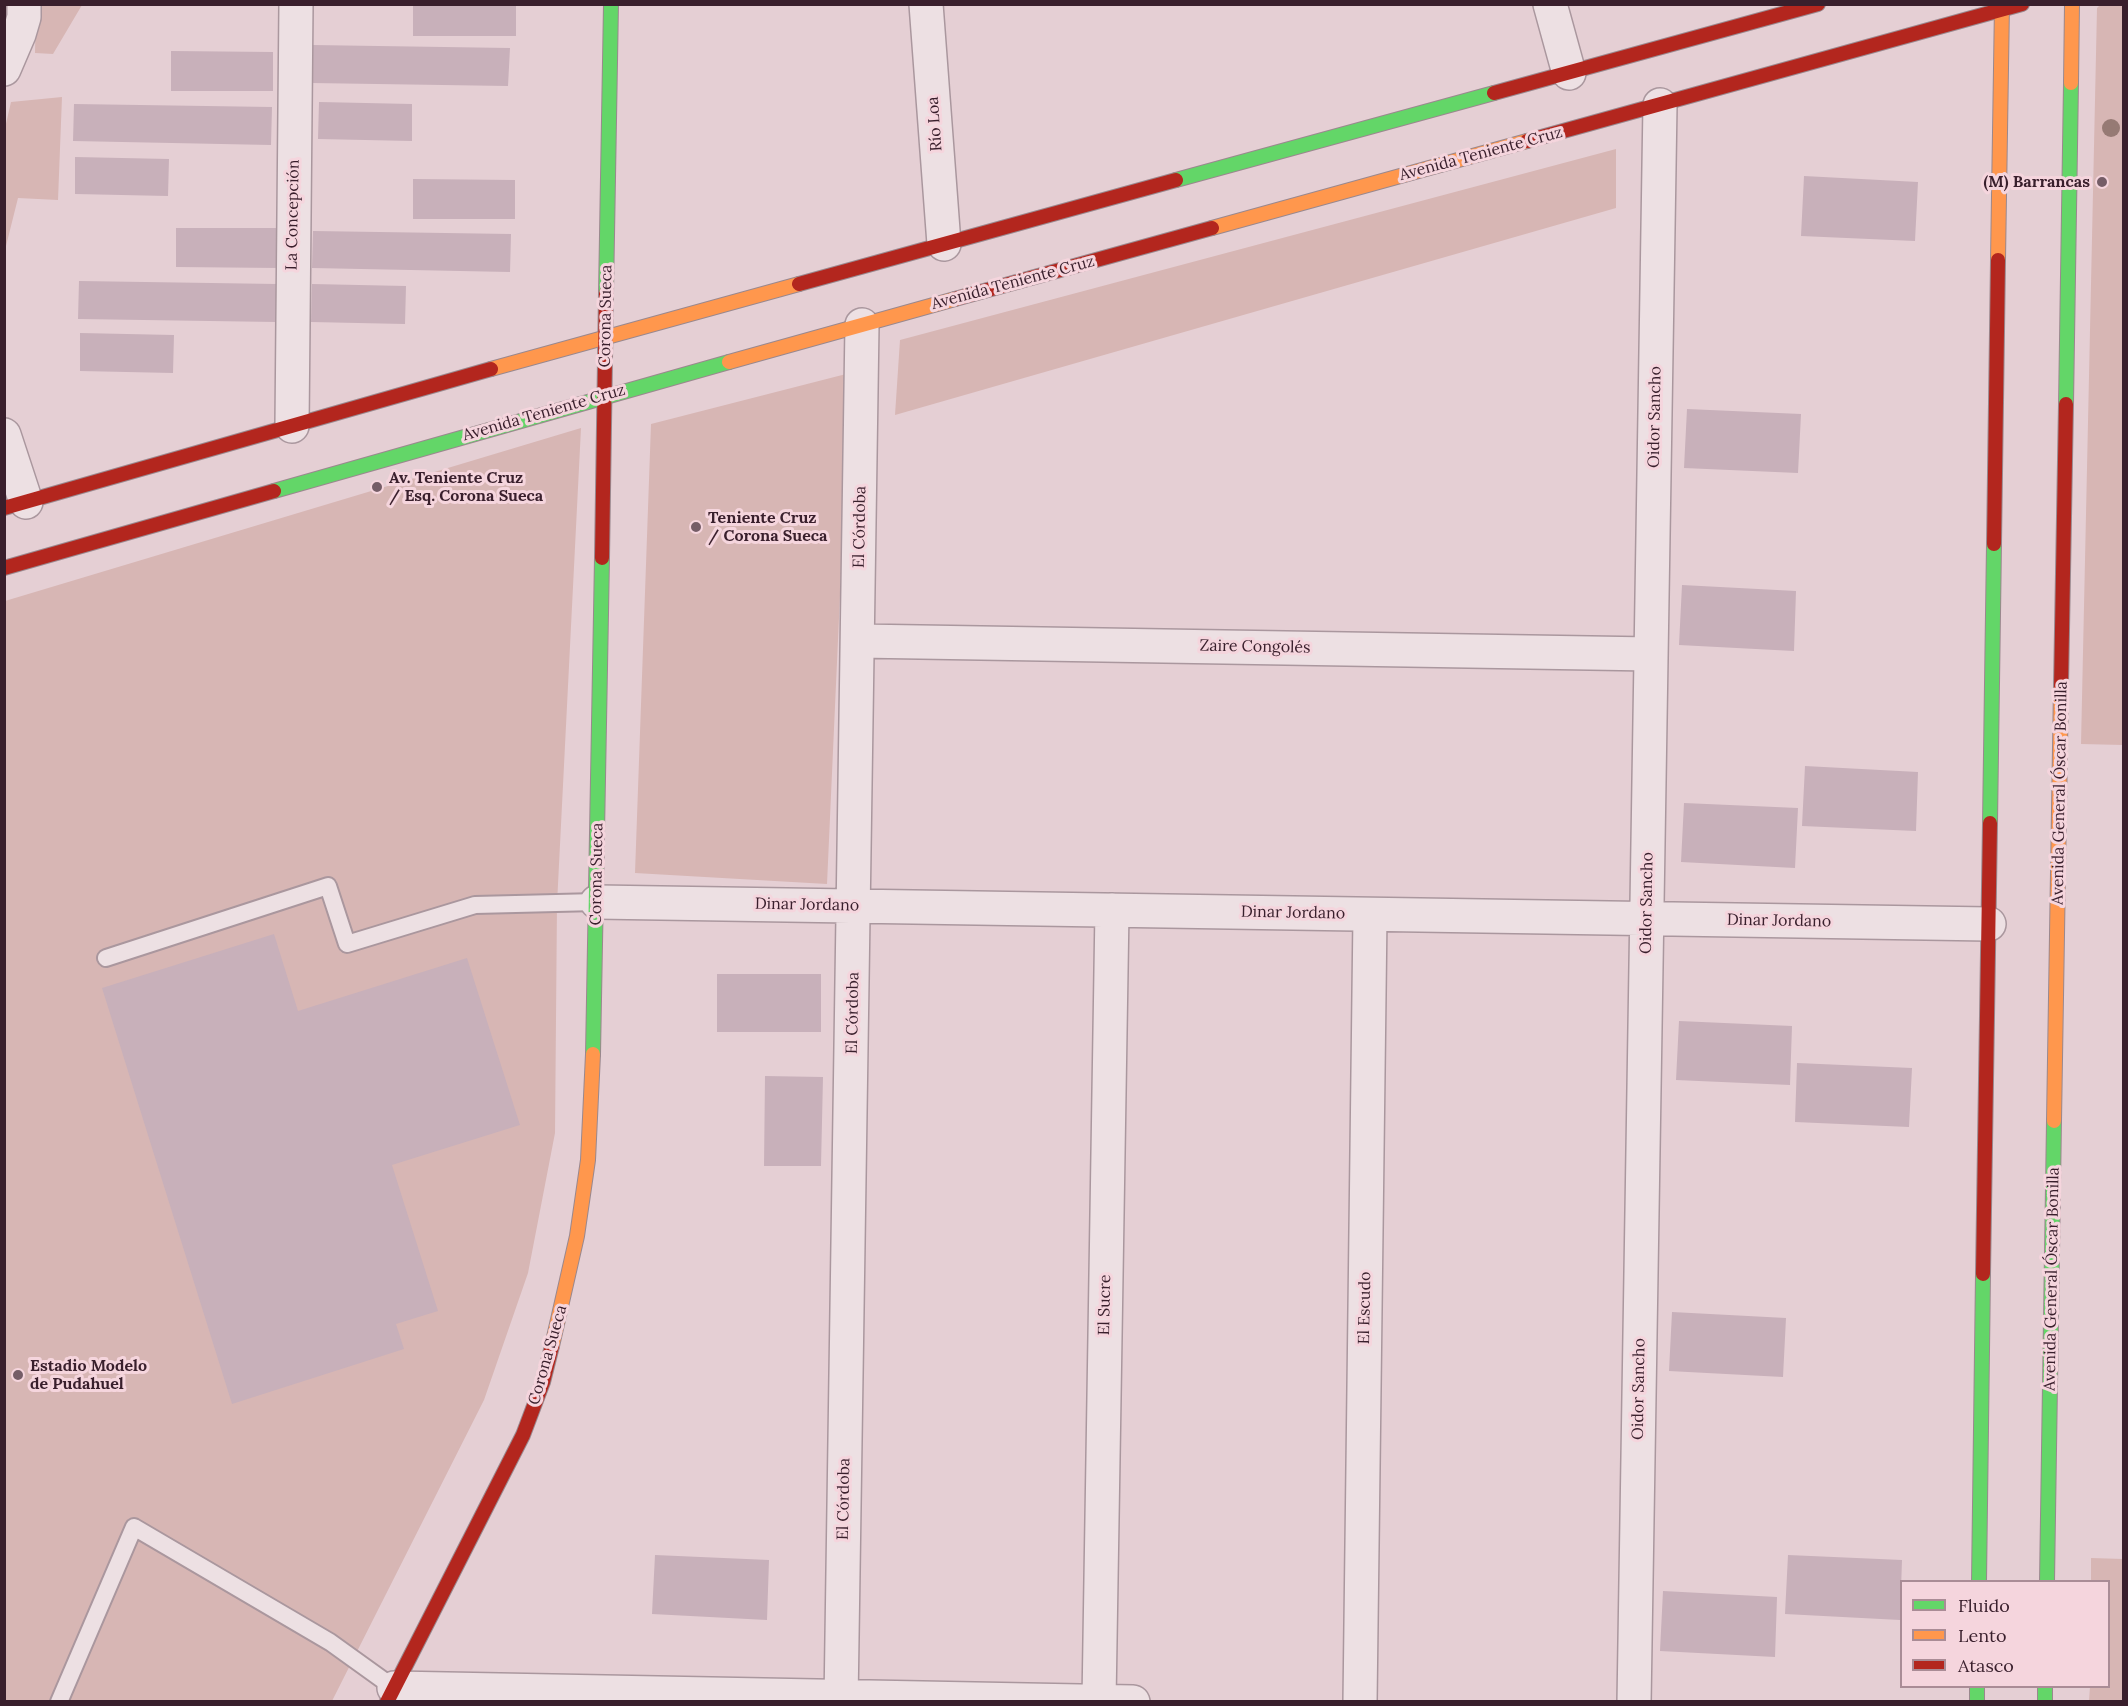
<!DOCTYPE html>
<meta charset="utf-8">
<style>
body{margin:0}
#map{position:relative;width:2128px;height:1706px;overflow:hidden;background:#e5cfd4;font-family:Lora,serif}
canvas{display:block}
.frame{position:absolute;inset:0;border:6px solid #391f2c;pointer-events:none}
.legend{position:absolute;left:1900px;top:1580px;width:210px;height:108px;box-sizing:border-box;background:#f5d5dd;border:2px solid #aa8c96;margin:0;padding:8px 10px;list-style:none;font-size:18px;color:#391f2c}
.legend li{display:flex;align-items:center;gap:12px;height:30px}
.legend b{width:30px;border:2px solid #aa8c96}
</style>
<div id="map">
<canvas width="2128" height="1706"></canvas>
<div class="frame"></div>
<ul class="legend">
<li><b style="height:8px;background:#63d668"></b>Fluido</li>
<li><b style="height:8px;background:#ff974d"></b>Lento</li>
<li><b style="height:8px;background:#b3261e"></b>Atasco</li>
</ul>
</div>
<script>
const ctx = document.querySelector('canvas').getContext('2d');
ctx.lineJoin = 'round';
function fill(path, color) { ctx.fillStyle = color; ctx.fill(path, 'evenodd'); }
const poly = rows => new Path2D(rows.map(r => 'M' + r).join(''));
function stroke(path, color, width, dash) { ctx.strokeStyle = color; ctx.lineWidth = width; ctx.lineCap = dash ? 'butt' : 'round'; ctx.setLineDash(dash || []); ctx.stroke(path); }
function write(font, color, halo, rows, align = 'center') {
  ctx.font = font + ' Lora,serif'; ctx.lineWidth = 6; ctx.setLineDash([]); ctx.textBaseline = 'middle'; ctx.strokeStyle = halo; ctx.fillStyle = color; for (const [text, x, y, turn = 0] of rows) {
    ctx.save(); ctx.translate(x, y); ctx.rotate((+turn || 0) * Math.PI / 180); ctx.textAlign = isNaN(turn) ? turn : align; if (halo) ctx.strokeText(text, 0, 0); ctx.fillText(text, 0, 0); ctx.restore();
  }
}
fill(poly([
 [2101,4,2124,5,2123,745,2081,744,2097,8],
 [36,5,82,5,53,54,35,53],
 [62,97,58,200,18,198,5,250,5,128,11,102],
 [1616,149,1616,208,895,415,900,340],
 [850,373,827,884,635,873,651,424],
 [581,428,557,904,555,1133,528,1273,484,1400,332,1701,5,1702,5,601],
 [2091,1558,2123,1559,2123,1701,2089,1701,2090,1687,2108,1686,2108,1582,2091,1581]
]), '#d7b6b4');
fill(poly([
 [413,4,516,4,516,36,413,36],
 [312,45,510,48,508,86,311,83],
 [171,51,273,52,273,91,171,91],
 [319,102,412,104,412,141,318,139],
 [74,104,272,107,271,145,73,141],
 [75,157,169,159,168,196,75,194],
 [1804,176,1918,182,1915,241,1801,236],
 [413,179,515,180,515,219,413,219],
 [176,228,279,228,279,268,176,267],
 [313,231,511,234,510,272,312,268],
 [79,281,277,284,276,322,78,319],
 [312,284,406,286,405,324,311,322],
 [80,333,174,335,173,373,80,371],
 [1687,409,1801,414,1798,473,1684,468],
 [1682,585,1796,591,1794,651,1679,645],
 [1805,766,1918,772,1916,831,1802,826],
 [1684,803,1798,808,1795,868,1681,862],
 [274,934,298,1011,467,958,520,1125,392,1165,438,1311,396,1324,404,1349,232,1404,102,988],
 [717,974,821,974,821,1032,717,1032],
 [1679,1021,1792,1026,1790,1085,1676,1080],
 [1797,1063,1912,1068,1909,1127,1795,1122],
 [765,1076,823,1077,821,1166,764,1166],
 [1672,1312,1786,1318,1783,1377,1669,1371],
 [655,1555,769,1560,767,1620,652,1614],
 [1788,1555,1902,1560,1900,1620,1785,1614],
 [1663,1591,1777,1597,1775,1657,1660,1651]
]), '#c8b0ba');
const lane = poly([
 [106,958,328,886,347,944,475,905,597,902],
 [59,1702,134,1527,330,1642,394,1688]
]);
const street = poly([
 [926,4,944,244],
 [1550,4,1569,73],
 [4,69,19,34,24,17,24,4],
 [292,426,296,4],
 [4,435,26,502],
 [859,641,1651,654],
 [597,902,1989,924],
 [394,1688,1133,1702],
 [1099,1701,1112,910],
 [841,1702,862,325],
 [1360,1702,1370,915],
 [1634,1702,1660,105]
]);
const fast = poly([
 [1176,180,1494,93],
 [606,293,611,4],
 [2066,404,2071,83],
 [274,491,729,362],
 [1990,823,1994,544],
 [593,1054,602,558],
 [1979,1582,1983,1274],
 [2047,1582,2054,1121],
 [1977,1686,1977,1702],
 [2045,1686,2045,1702]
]);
const slow = poly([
 [2071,83,2072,4],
 [1212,228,1527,141],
 [1998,260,2002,4],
 [729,362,955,299],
 [491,369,799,284],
 [2054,1121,2061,686],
 [552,1346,577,1236,588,1160,593,1054]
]);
const jam = poly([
 [1494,93,1818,4],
 [1527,141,2022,4],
 [799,284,1176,180],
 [955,299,1212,228],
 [4,508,491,369],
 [1994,544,1998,260],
 [602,558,606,293],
 [4,568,274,491],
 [2061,686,2066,404],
 [1983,1274,1990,823],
 [387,1702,523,1435,543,1382,552,1346]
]);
stroke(lane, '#aa979e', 20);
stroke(street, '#aa979e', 36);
stroke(fast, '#9a888e', 16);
stroke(slow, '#9a888e', 16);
stroke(jam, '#9a888e', 16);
stroke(lane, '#ede0e3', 16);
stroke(street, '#ede0e3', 33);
stroke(fast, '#63d668', 14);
stroke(slow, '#ff974d', 14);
stroke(jam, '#b3261e', 14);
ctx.fillStyle = '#967a74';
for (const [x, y] of [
 [2111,128]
]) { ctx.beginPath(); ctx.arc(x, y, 9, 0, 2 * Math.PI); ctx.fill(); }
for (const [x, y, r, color] of [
 [2102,182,6,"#755d67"],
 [377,487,6,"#755d67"],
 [696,527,6,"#755d67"],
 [18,1375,6,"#755d67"]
]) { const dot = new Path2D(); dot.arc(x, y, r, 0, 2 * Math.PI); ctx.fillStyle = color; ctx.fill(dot); stroke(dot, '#f5d5dd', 2); }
write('16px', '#391f2c', '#f5d5dd', [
 ["Río Loa",935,124,-94],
 ["Avenida Teniente Cruz",1481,154,-15],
 ["La Concepción",293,215,-89],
 ["Avenida Teniente Cruz",1013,283,-15],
 ["Corona Sueca",606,316,-89],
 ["Avenida Teniente Cruz",544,413,-16],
 ["Oidor Sancho",1655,417,-89],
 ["El Córdoba",860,527,-89],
 ["Zaire Congolés",1255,647,1],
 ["Avenida General Óscar Bonilla",2060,793,-89],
 ["Corona Sueca",597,874,-89],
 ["Oidor Sancho",1647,903,-89],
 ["Dinar Jordano",807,905,1],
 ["Dinar Jordano",1293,913,1],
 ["Dinar Jordano",1779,921,1],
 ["El Córdoba",853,1013,-89],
 ["Avenida General Óscar Bonilla",2052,1279,-89],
 ["El Sucre",1105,1305,-89],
 ["El Escudo",1365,1308,-89],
 ["Corona Sueca",548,1355,-74],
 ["Oidor Sancho",1639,1389,-89],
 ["El Córdoba",844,1499,-89]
]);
write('bold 16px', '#391f2c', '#f5d5dd', [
 ["(M) Barrancas",2090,182,"right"],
 ["Av. Teniente Cruz",389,478],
 ["/ Esq. Corona Sueca",389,496],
 ["Teniente Cruz",708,518],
 ["/ Corona Sueca",708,536],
 ["Estadio Modelo",30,1366],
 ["de Pudahuel",30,1384]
], 'left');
</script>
